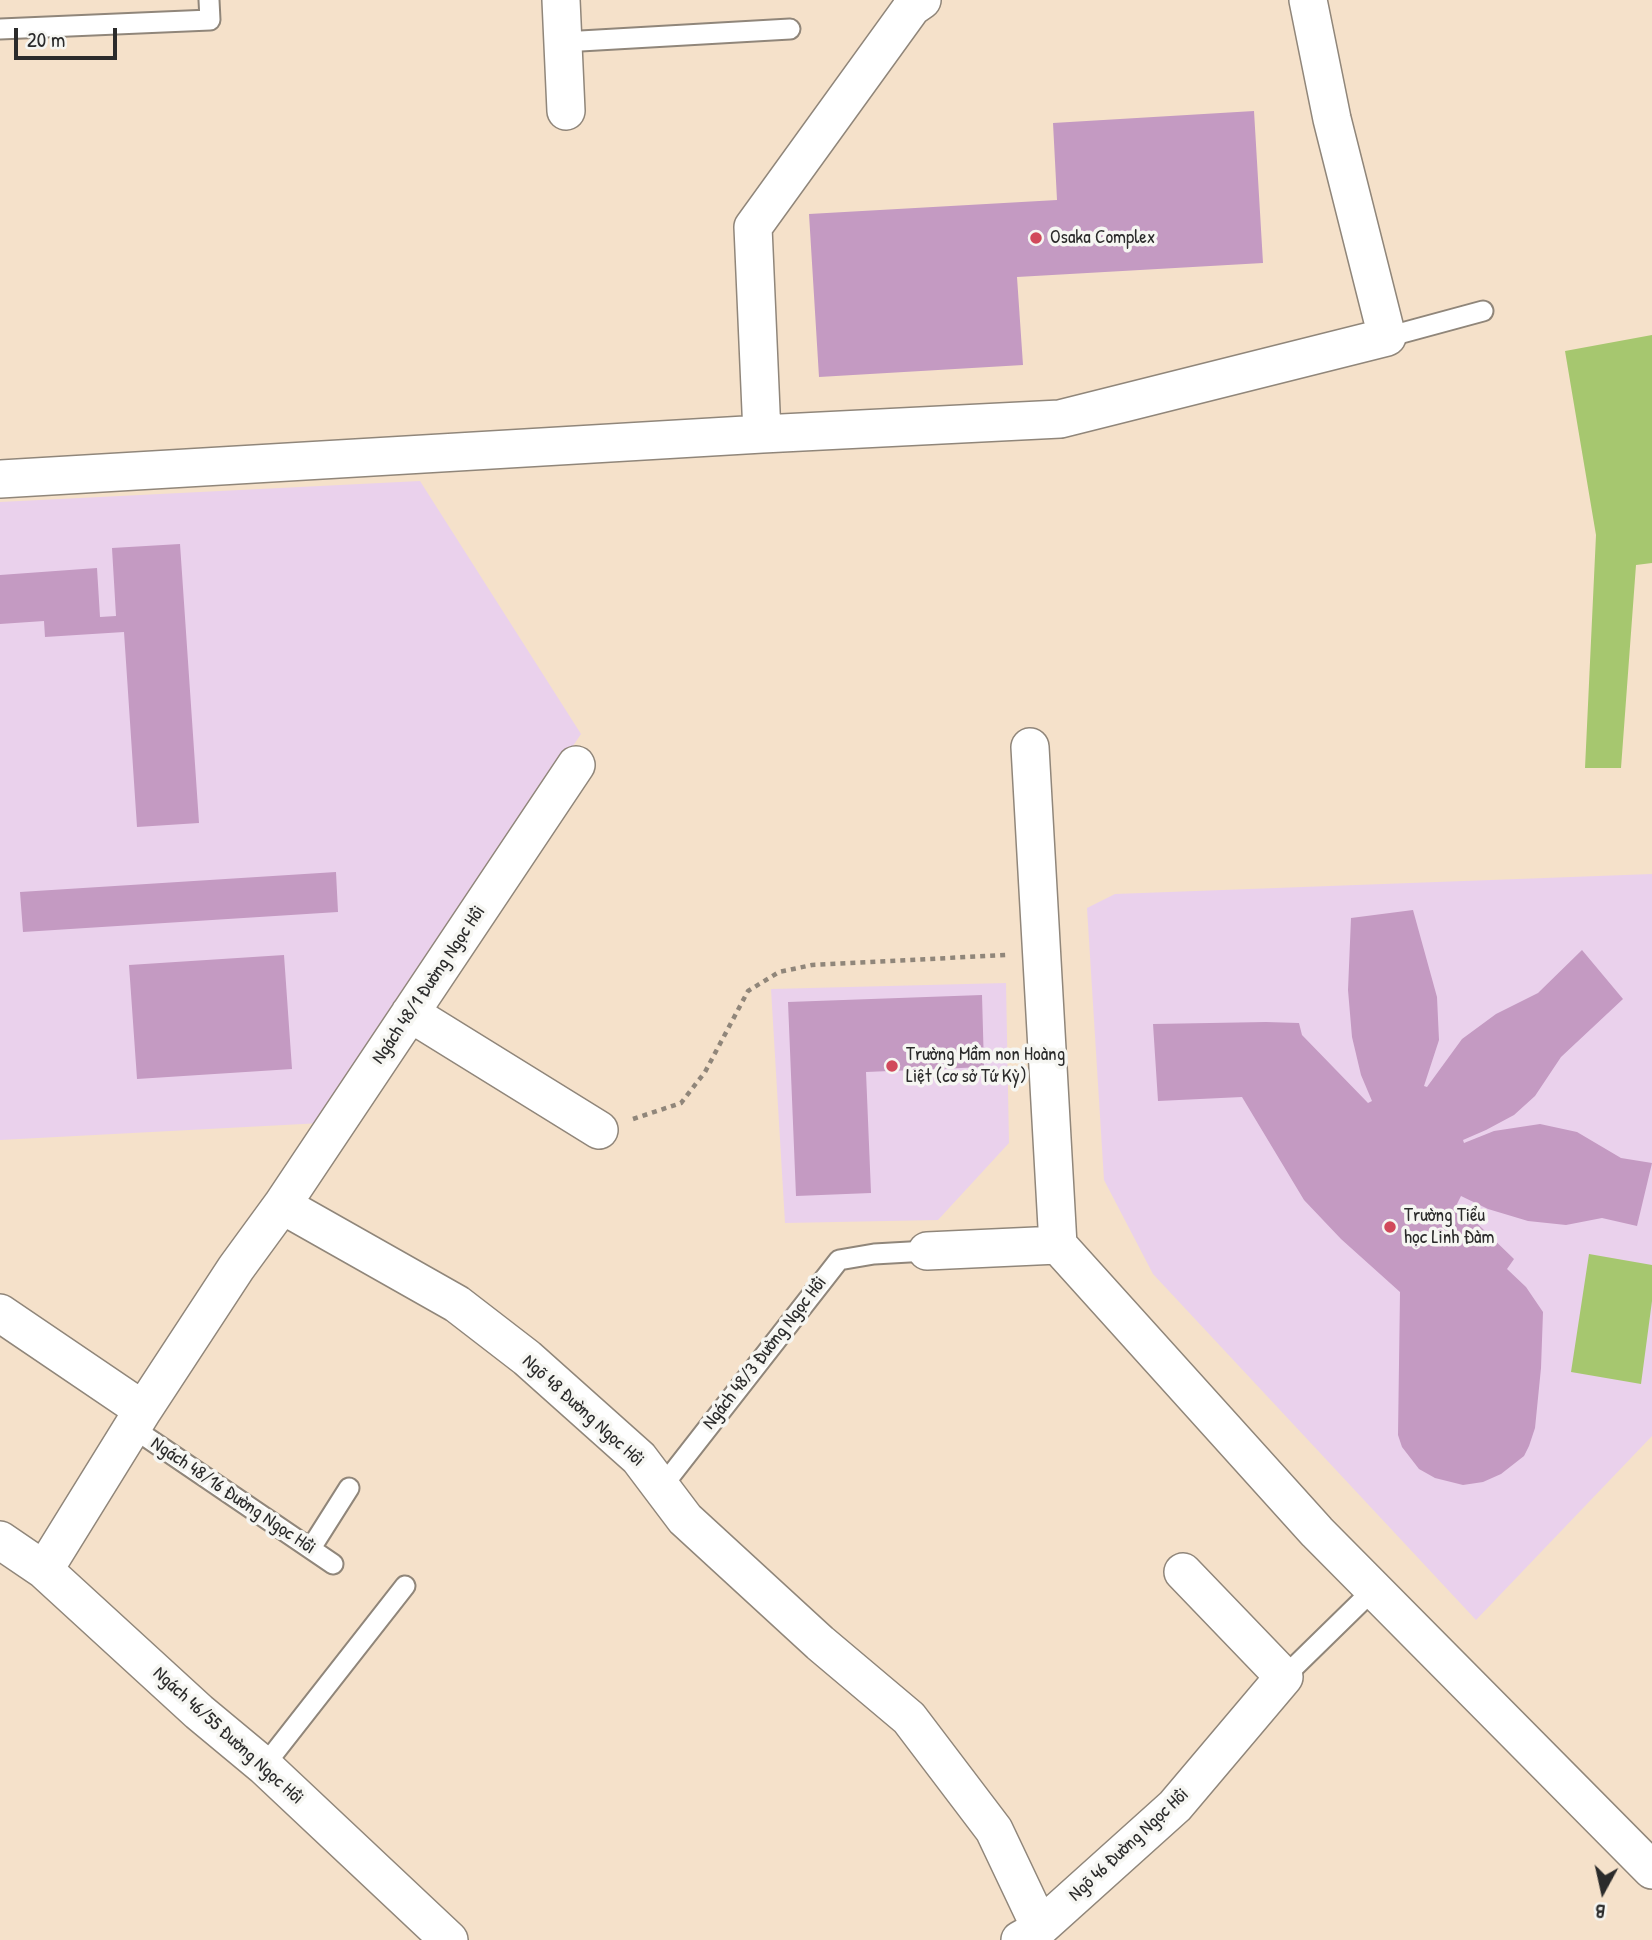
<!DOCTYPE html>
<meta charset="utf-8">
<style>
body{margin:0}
#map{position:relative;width:1652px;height:1940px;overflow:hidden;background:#f5e1ca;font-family:"Patrick Hand",sans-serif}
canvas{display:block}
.north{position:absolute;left:1568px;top:1856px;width:70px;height:70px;-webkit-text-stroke:5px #f6f6f2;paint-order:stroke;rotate:188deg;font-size:19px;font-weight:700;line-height:28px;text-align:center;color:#2b2b2b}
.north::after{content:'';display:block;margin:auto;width:24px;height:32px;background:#2b2b2b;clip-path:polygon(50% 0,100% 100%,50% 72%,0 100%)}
.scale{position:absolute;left:14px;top:28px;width:103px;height:32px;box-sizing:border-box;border:4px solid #2b2b2b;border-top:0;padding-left:9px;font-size:21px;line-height:24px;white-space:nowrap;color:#2b2b2b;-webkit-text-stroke:5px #f6f6f2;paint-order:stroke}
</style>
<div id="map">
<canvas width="1652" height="1940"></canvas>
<div class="north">B</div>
<div class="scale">20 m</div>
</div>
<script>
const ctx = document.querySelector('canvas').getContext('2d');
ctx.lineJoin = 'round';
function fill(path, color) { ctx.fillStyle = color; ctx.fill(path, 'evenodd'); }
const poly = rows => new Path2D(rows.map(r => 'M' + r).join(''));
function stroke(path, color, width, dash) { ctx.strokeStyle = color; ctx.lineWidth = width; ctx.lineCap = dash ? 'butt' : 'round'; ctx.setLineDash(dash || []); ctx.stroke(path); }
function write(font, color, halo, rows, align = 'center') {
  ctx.font = font + ' "Patrick Hand",sans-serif'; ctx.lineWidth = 7; ctx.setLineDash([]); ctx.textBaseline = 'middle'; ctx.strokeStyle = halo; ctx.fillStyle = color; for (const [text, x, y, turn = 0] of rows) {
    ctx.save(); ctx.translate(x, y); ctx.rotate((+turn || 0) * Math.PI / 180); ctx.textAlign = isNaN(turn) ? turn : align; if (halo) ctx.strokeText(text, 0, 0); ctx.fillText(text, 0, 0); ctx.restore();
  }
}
fill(poly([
 [420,481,581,734,322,1123,0,1140,0,502],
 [1652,874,1652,1436,1476,1620,1153,1274,1104,1180,1087,908,1115,894],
 [1006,983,1009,1143,938,1220,785,1223,771,989]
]), '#ead1ec');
fill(poly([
 [1652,335,1652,563,1636,565,1621,768,1585,768,1596,535,1565,351],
 [1589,1254,1652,1265,1652,1301,1641,1384,1571,1372]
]), '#a6c76f');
fill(poly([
 [1254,111,1263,263,1017,277,1023,365,819,377,809,214,1057,200,1053,123],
 [180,544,199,823,137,827,124,632,45,637,44,621,0,624,0,575,97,568,100,617,116,616,112,548],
 [336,872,338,912,23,932,20,892],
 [1413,910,1437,997,1439,1040,1424,1086,1427,1087,1462,1039,1496,1014,1538,993,1582,950,1623,999,1561,1057,1535,1096,1514,1115,1486,1130,1463,1140,1464,1143,1494,1131,1540,1124,1577,1132,1621,1158,1652,1163,1637,1226,1602,1218,1566,1225,1528,1221,1488,1209,1461,1196,1457,1204,1514,1259,1507,1269,1526,1287,1543,1312,1541,1368,1535,1428,1529,1446,1524,1456,1501,1474,1483,1482,1463,1485,1435,1478,1419,1469,1402,1447,1398,1435,1400,1292,1341,1239,1304,1200,1242,1097,1158,1101,1153,1024,1266,1022,1299,1023,1302,1035,1368,1103,1372,1101,1361,1075,1352,1037,1348,990,1351,918],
 [284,955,292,1069,137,1079,129,965],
 [982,995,984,1067,866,1072,871,1193,796,1196,788,1002]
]), '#c49ac2');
const lane = poly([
 [0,29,210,20,209,0],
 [563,42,790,29],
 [1387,337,1483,311],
 [133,1428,333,1564],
 [661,1488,839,1260,874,1254,927,1251],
 [311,1548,349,1488],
 [1284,1677,1373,1590],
 [264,1766,405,1586]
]);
const street = poly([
 [561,0,566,111],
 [762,434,753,227,912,7,922,0],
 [0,479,762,434,1060,419,1387,337,1332,119,1308,0],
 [1030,747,1058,1245,1317,1532,1652,1870],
 [410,1013,599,1130],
 [282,1205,457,1304,527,1358,639,1458,685,1519,820,1643,909,1718,994,1830,1040,1927],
 [927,1251,1058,1245],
 [0,1313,143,1410,44,1570],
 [143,1410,236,1268,282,1205,576,765],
 [0,1540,44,1570,199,1712,264,1766,449,1940],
 [1020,1940,1036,1931,1175,1806,1284,1677,1183,1572]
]);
stroke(lane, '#90867a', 23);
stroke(street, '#90867a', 40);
stroke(poly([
 [633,1119,681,1103,705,1072,748,991,779,972,812,965,1006,955]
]), '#90867a', 4.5, [5, 5]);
stroke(lane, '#fff', 19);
stroke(street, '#fff', 37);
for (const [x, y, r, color] of [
 [1036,238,7,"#d1495b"],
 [892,1066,7,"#d1495b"],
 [1390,1227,7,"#d1495b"]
]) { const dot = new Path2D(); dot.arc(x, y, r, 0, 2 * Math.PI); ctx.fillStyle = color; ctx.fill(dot); stroke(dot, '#f6f6f2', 2.5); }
write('19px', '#2b2b2b', '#f6f6f2', [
 ["Osaka Complex",1050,238],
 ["Trường Mầm non Hoàng",906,1055],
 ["Liệt (cơ sở Tứ Kỳ)",906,1077],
 ["Trường Tiểu",1404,1216],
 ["học Linh Đàm",1404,1238]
], 'left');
write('19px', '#2b2b2b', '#f6f6f2', [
 ["Ngách 48/1 Đường Ngọc Hồi",429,985,-56],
 ["Ngách 48/3 Đường Ngọc Hồi",765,1353,-52],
 ["Ngõ 48 Đường Ngọc Hồi",583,1411,42],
 ["Ngách 48/16 Đường Ngọc Hồi",233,1496,34],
 ["Ngách 46/55 Đường Ngọc Hồi",228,1736,42],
 ["Ngõ 46 Đường Ngọc Hồi",1129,1845,-43]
]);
</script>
